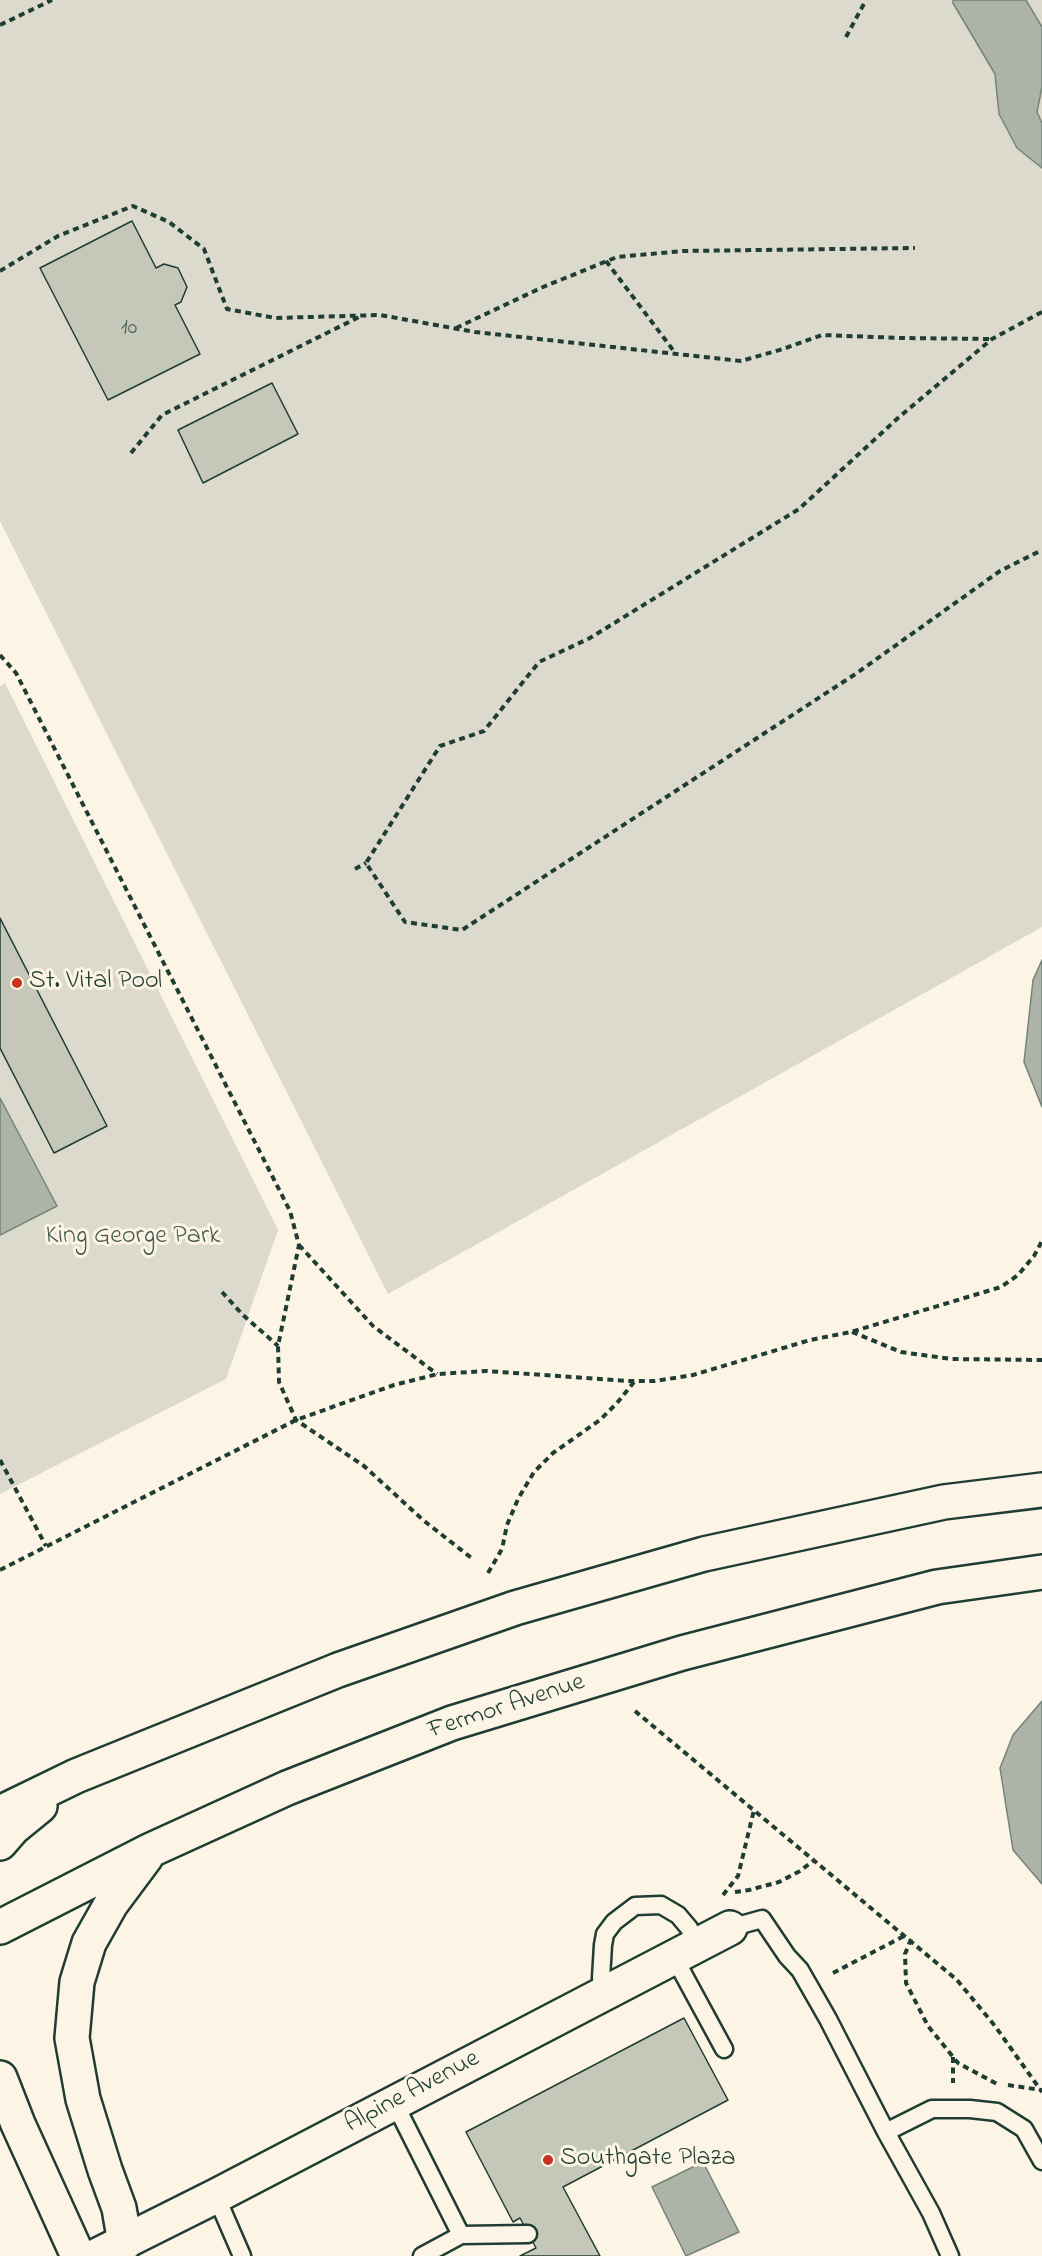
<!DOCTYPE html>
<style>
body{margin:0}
canvas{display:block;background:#fcf5e5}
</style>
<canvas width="1042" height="2256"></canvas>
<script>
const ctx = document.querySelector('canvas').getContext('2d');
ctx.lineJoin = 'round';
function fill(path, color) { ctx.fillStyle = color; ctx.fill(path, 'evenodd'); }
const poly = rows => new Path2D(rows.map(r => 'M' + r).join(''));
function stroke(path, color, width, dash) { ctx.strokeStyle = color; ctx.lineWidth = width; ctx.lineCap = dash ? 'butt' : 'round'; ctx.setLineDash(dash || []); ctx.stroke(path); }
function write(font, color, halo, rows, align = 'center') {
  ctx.font = font + ' "Indie Flower",sans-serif'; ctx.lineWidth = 6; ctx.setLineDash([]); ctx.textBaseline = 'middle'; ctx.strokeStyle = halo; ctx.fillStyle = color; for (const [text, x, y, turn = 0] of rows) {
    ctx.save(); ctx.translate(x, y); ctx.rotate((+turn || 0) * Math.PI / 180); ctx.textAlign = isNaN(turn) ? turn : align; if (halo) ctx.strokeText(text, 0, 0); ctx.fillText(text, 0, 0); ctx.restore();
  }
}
fill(poly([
 [0,0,1042,0,1042,927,388,1294,0,521],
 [5,683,278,1230,226,1379,0,1494,0,686]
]), '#dcdacc');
const water = poly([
 [953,0,1026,0,1042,27,1042,87,1037,112,1042,123,1042,168,1017,148,999,114,995,74,953,3,953,0],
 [1042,960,1042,1107,1024,1062,1033,980,1042,960],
 [0,1098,57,1206,0,1235,0,1098],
 [1042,1701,1042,1884,1013,1850,1000,1768,1013,1735,1042,1701],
 [703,2162,739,2232,686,2256,652,2187,703,2162]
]);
fill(water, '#aeb3a7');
stroke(water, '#758479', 1.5);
const building = poly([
 [132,221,156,268,164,264,178,268,187,287,181,302,175,305,200,354,108,400,40,268,132,221],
 [272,383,298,434,203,483,178,430,272,383],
 [0,918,107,1126,54,1153,0,1048,0,918],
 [684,2018,728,2100,563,2187,600,2256,520,2256,536,2248,520,2218,513,2222,466,2132,684,2018]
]);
fill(building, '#c5c7b9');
stroke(building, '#1f3d34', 1.5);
const service = poly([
 [730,1928,762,1919,787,1956,800,1970,828,2019,886,2132,931,2213,950,2256],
 [674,1957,724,2049],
 [606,1992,601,1978,603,1945,605,1934,614,1922,635,1906,661,1905,678,1915,689,1928,697,1945],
 [394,2102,461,2235,422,2256],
 [886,2132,932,2109,970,2109,997,2112,1024,2129,1042,2161],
 [216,2196,242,2256],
 [461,2235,528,2234]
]);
const minor = poly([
 [96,2256,216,2196,730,1928]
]);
const trunk = poly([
 [0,1813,76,1776,338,1670,515,1608,704,1554,944,1502,1042,1490],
 [0,1843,13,1828,40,1806],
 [0,1927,151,1850,287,1788,452,1723,682,1653,937,1587,1042,1572],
 [0,2078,18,2124,78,2256],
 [125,2243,119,2208,105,2170,83,2099,72,2038,77,1982,89,1943,111,1904,146,1857]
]);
stroke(service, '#1f3d34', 21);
stroke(minor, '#1f3d34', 38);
stroke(trunk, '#1f3d34', 38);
stroke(poly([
 [0,25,52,0],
 [846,37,866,0],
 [606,261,676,354],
 [0,271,58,236,133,206,169,222,204,249,227,309,275,318,380,315,475,332,741,361,783,349,822,335,901,338,992,339],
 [1042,312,992,339,898,418,799,509,590,638,539,662,484,731,440,746,366,863,405,922,462,930,857,673,1000,571,1042,550],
 [456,328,543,287,617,257,683,251,915,248],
 [131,453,162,415,359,317],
 [0,655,16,673,290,1211,299,1245,278,1346,279,1382,296,1420,364,1466,423,1520,474,1560],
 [355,869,366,863],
 [299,1245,373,1326,437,1374],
 [222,1292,242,1314,278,1346],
 [852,1332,901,1352,951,1359,1042,1360],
 [0,1460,46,1546],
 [0,1570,296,1420,394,1385,438,1374,486,1371,629,1381,655,1381,693,1375,810,1340,851,1332,1001,1287,1018,1275,1034,1256,1042,1241],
 [488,1573,502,1549,507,1525,518,1499,534,1472,553,1453,600,1420,617,1403,634,1382],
 [635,1711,957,1980,995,2026,1042,2092],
 [735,1892,749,1890,779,1882,800,1871,813,1861],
 [723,1895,738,1876,754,1810],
 [911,1939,905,1954,906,1983,928,2026,958,2063,997,2084],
 [833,1973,906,1935],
 [953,2057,953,2083],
 [1008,2085,1041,2090]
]), '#1f3d34', 4, [6, 4.5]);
stroke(service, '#fcf5e5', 16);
stroke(minor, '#fcf5e5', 33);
stroke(trunk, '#fcf5e5', 33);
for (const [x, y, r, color] of [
 [17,983,6,"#c8321e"],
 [548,2160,6,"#c8321e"]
]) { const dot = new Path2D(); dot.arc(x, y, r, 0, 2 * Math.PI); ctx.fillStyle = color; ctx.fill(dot); stroke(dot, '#fcf5e5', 2); }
write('22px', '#486055', null, [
 ["10",129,329]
]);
write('26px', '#1f3d34', '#fcf5e5', [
 ["St. Vital Pool",29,983],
 ["Southgate Plaza",560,2160]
], 'left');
write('26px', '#455c52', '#fcf5e5', [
 ["King George Park",133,1238]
]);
write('26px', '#1f3d34', '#fcf5e5', [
 ["Fermor Avenue",507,1708,-18],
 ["Alpine Avenue",413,2093,-28]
]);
</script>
